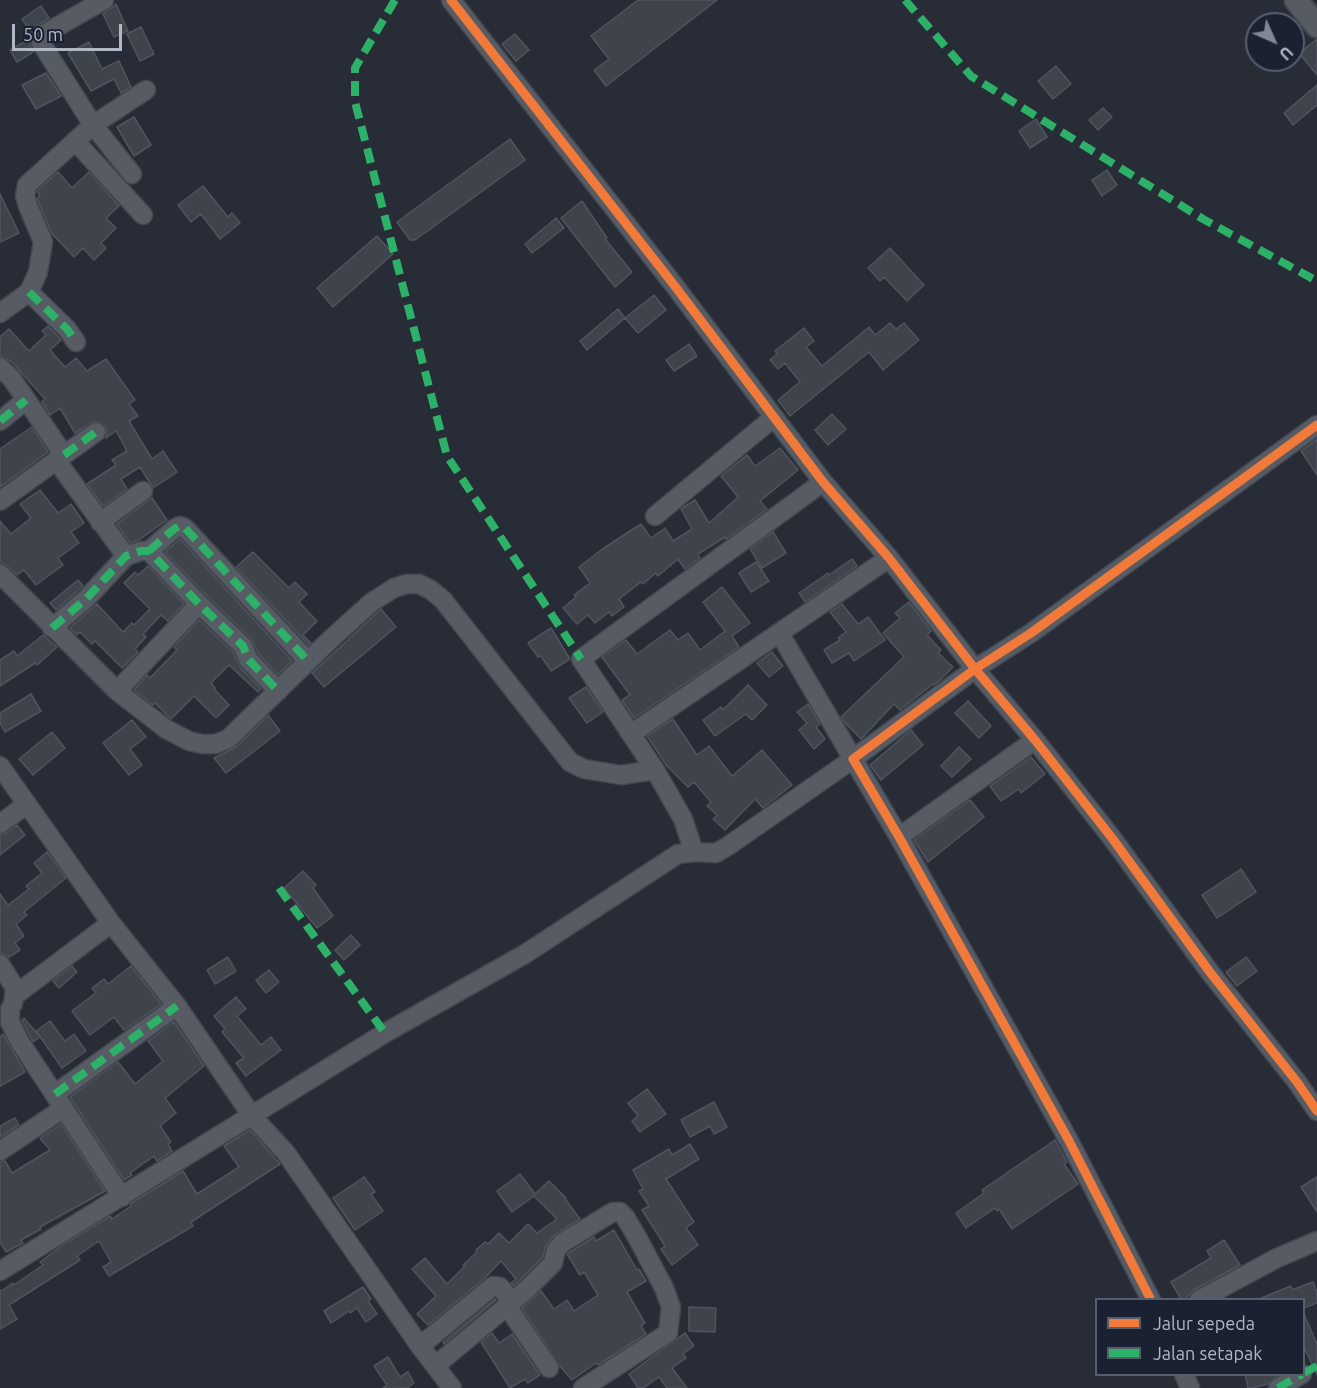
<!DOCTYPE html>
<style>
body{margin:0}
#map{position:relative;width:1317px;height:1388px;overflow:hidden;background:#272c36;font-family:Ubuntu,sans-serif}
canvas{display:block}
.legend{position:absolute;left:1095px;top:1298px;width:210px;height:78px;box-sizing:border-box;background:#1a2231;border:2px solid #565e6d;margin:0;padding:8px 10px;list-style:none;font-size:18px;color:#b0b8c8}
.legend li{display:flex;align-items:center;gap:12px;height:30px}
.legend b{width:30px;border:2px solid #565e6d}
.north{position:absolute;left:1245px;top:12px;width:60px;height:60px;box-sizing:border-box;background:#1a2231;border:2px solid #565e6d;border-radius:50%;rotate:135deg;font-size:16px;font-weight:700;line-height:24px;text-align:center;color:#b0b8c8}
.north::after{content:'';display:block;margin:auto;width:21px;height:27px;background:#808795;clip-path:polygon(50% 0,100% 100%,50% 72%,0 100%)}
.scale{position:absolute;left:12px;top:24px;width:110px;height:27px;box-sizing:border-box;border:3px solid #b0b8c8;border-top:0;padding-left:8px;font-size:18px;line-height:21px;white-space:nowrap;color:#b0b8c8;-webkit-text-stroke:4px #1a2231;paint-order:stroke}
</style>
<div id="map">
<canvas width="1317" height="1388"></canvas>
<ul class="legend">
<li><b style="height:8px;background:#f17a3a"></b>Jalur sepeda</li>
<li><b style="height:8px;background:#2db169"></b>Jalan setapak</li>
</ul>
<div class="north">U</div>
<div class="scale">50 m</div>
</div>
<script>
const ctx = document.querySelector('canvas').getContext('2d');
ctx.lineJoin = 'round';
function fill(path, color) { ctx.fillStyle = color; ctx.fill(path, 'evenodd'); }
const poly = rows => new Path2D(rows.map(r => 'M' + r).join(''));
function stroke(path, color, width, dash) { ctx.strokeStyle = color; ctx.lineWidth = width; ctx.lineCap = dash ? 'butt' : 'round'; ctx.setLineDash(dash || []); ctx.stroke(path); }
const building = poly([
 [638,0,717,0,606,86,594,70,609,59,591,36,638,0],
 [116,4,128,31,114,37,103,14,116,4],
 [41,6,49,18,38,25,32,34,22,19,41,6],
 [141,27,154,54,140,61,127,34,141,27],
 [515,34,529,50,516,61,502,44,515,34],
 [31,38,30,45,33,52,17,62,10,50,31,38],
 [1317,39,1317,75,1299,53,1317,39],
 [89,42,102,69,119,61,131,87,121,93,114,79,91,91,68,53,89,42],
 [1056,66,1071,84,1053,99,1038,81,1056,66],
 [46,73,61,96,36,109,22,85,46,73],
 [1317,85,1317,105,1293,125,1284,113,1317,85],
 [1103,108,1112,117,1098,130,1089,120,1103,108],
 [134,117,151,145,134,156,117,127,134,117],
 [1036,119,1047,137,1030,148,1019,131,1036,119],
 [510,139,525,160,415,240,410,240,397,222,510,139],
 [1107,170,1117,185,1102,196,1092,180,1107,170],
 [58,172,72,188,89,172,119,206,106,218,116,228,101,243,106,248,94,260,83,248,74,257,52,234,40,206,37,198,40,196,37,191,58,172],
 [203,186,228,217,232,213,240,223,220,239,201,214,191,222,178,205,203,186],
 [0,194,19,233,0,242,0,194],
 [582,201,607,238,605,239,632,272,615,287,561,218,582,201],
 [556,218,564,228,532,253,525,244,556,218],
 [377,236,393,254,333,307,317,288,377,236],
 [890,248,924,285,907,301,884,277,880,281,868,268,890,248],
 [654,295,666,310,638,333,625,318,654,295],
 [618,309,625,318,587,350,580,341,618,309],
 [890,323,896,329,904,323,919,340,883,370,869,352,790,416,778,400,800,382,785,363,778,369,770,360,777,354,775,351,804,328,814,341,806,347,822,366,869,327,875,335,890,323],
 [48,326,61,340,50,350,65,367,76,358,87,371,106,359,135,400,129,404,138,416,129,421,152,459,163,451,177,472,153,488,140,467,121,479,127,489,103,506,87,484,116,465,112,460,127,451,116,431,106,438,107,431,105,426,95,421,75,433,60,408,50,415,42,402,45,399,11,361,0,356,0,337,9,329,29,351,46,335,42,331,48,326],
 [689,344,697,356,674,371,666,360,689,344],
 [832,414,846,429,828,445,815,430,832,414],
 [32,427,48,452,0,487,0,449,32,427],
 [1317,439,1317,475,1301,451,1317,439],
 [780,448,798,470,760,501,767,509,726,539,725,537,698,554,700,558,685,569,678,559,658,576,656,573,643,584,641,582,619,599,624,607,612,616,609,612,595,623,588,615,577,624,563,608,576,597,574,595,590,583,579,567,604,548,641,524,651,538,665,528,673,541,692,529,681,509,695,500,709,523,738,497,721,476,747,455,755,466,780,448],
 [40,490,58,513,71,504,84,523,71,532,79,543,58,558,63,565,36,585,24,570,17,575,7,566,0,562,0,521,11,534,31,518,20,504,40,490],
 [152,498,167,520,139,540,130,543,117,524,152,498],
 [773,532,786,553,762,568,750,549,773,532],
 [180,539,292,661,278,675,258,653,251,638,207,596,165,552,180,539],
 [253,552,289,588,295,582,307,594,299,602,317,621,303,635,311,643,309,645,236,567,253,552],
 [852,559,857,566,805,602,799,593,828,573,829,575,852,559],
 [756,562,769,581,751,592,739,573,756,562],
 [148,566,184,604,168,621,161,615,143,634,146,637,135,649,138,652,122,668,95,641,92,644,80,632,77,635,70,628,97,604,123,632,132,623,134,625,150,609,124,583,135,572,138,575,148,566],
 [78,580,83,586,56,610,50,603,78,580],
 [722,587,750,623,732,636,739,647,634,718,622,700,630,695,602,657,626,640,637,654,670,630,678,640,688,633,700,650,725,631,703,602,722,587],
 [909,602,931,631,927,635,941,650,938,653,953,667,938,682,934,685,933,684,900,710,894,704,861,739,846,724,841,717,904,657,883,633,900,618,895,613,909,602],
 [842,604,858,624,868,617,885,640,854,661,849,653,832,663,824,650,840,640,838,638,846,632,830,612,842,604],
 [381,609,396,627,324,687,312,673,381,609],
 [199,620,233,652,240,667,261,689,258,692,229,665,211,683,215,688,214,689,229,705,216,718,194,696,171,719,155,703,153,705,134,690,147,675,150,678,177,650,174,647,199,620],
 [551,628,570,659,551,671,541,656,538,657,528,643,551,628],
 [43,635,57,647,37,665,35,663,0,686,0,660,14,651,17,656,43,635],
 [772,652,783,666,769,677,757,663,772,652],
 [748,685,767,705,752,720,746,714,715,736,703,720,721,707,723,710,748,685],
 [586,687,603,712,587,723,569,698,586,687],
 [31,694,41,711,5,732,0,723,0,713,31,694],
 [968,701,991,726,979,738,955,713,968,701],
 [808,704,820,724,816,727,825,739,814,749,799,730,807,723,797,712,808,704],
 [268,715,280,731,226,773,214,758,236,747,268,715],
 [673,719,697,755,709,746,732,776,762,750,792,785,763,808,755,799,725,830,713,819,717,815,707,806,711,802,694,782,688,787,667,766,647,736,673,719],
 [132,720,146,737,130,749,142,765,129,775,103,743,132,720],
 [911,730,923,745,881,780,870,765,911,730],
 [52,732,65,748,33,775,19,759,52,732],
 [959,747,971,759,952,777,941,766,959,747],
 [1031,757,1045,774,1021,793,1019,789,1001,801,990,786,1031,757],
 [970,800,984,817,928,862,914,840,970,800],
 [17,825,25,835,0,855,0,835,7,833,17,825],
 [47,852,66,878,24,912,27,915,16,924,24,936,15,943,20,950,9,957,0,953,0,894,8,905,29,889,26,886,42,873,34,863,47,852],
 [1241,869,1256,892,1217,918,1202,895,1241,869],
 [303,871,316,885,313,888,333,916,317,928,284,888,303,871],
 [351,935,360,945,344,960,335,950,351,935],
 [228,957,236,971,215,984,207,970,228,957],
 [1246,957,1257,971,1237,986,1226,972,1246,957],
 [72,966,77,972,59,988,53,981,72,966],
 [131,966,161,1004,124,1030,114,1017,90,1035,72,1011,96,993,92,988,104,979,108,984,131,966],
 [269,970,279,982,266,993,256,980,269,970],
 [236,997,246,1009,237,1016,261,1045,271,1037,281,1050,246,1076,236,1063,244,1058,222,1032,225,1029,214,1016,236,997],
 [24,1018,40,1037,33,1042,22,1020,24,1018],
 [50,1021,65,1041,74,1034,86,1051,62,1068,36,1031,50,1021],
 [174,1022,204,1066,165,1098,176,1113,160,1126,171,1142,168,1144,172,1151,157,1161,154,1156,130,1173,132,1175,124,1180,70,1097,118,1062,135,1084,163,1061,148,1041,174,1022],
 [3,1034,25,1072,0,1086,0,1037,3,1034],
 [647,1089,666,1114,640,1132,632,1121,638,1116,628,1103,647,1089],
 [714,1102,727,1127,714,1134,710,1126,690,1137,681,1120,714,1102],
 [15,1118,19,1125,0,1137,0,1126,15,1118],
 [61,1124,105,1191,40,1227,41,1229,21,1240,23,1243,6,1252,0,1242,0,1162,5,1161,12,1173,50,1150,40,1138,61,1124],
 [250,1130,280,1164,191,1222,193,1226,109,1276,103,1267,111,1262,99,1241,77,1256,80,1260,9,1305,17,1319,0,1329,0,1290,1,1291,13,1283,14,1285,43,1265,40,1262,64,1244,110,1216,112,1219,131,1206,130,1204,183,1171,197,1194,239,1167,224,1146,250,1130],
 [1055,1140,1067,1162,1064,1164,1078,1184,1012,1229,999,1209,997,1211,995,1208,966,1228,956,1213,984,1193,982,1190,1055,1140],
 [690,1144,699,1159,666,1179,694,1222,686,1228,698,1245,672,1265,661,1249,665,1246,642,1210,649,1206,639,1191,643,1189,633,1170,669,1149,672,1155,690,1144],
 [520,1174,535,1194,549,1181,566,1198,565,1199,580,1219,553,1236,545,1247,543,1257,514,1286,511,1283,516,1279,501,1261,484,1279,428,1325,417,1314,436,1296,412,1269,425,1258,447,1284,465,1266,463,1265,477,1252,476,1250,485,1242,488,1244,499,1233,509,1243,528,1224,537,1233,557,1219,534,1196,512,1212,497,1191,520,1174],
 [364,1177,375,1192,371,1194,383,1211,355,1230,333,1198,364,1177],
 [1317,1177,1317,1212,1301,1187,1317,1177],
 [614,1230,637,1270,639,1269,646,1281,627,1292,645,1323,641,1326,646,1334,598,1365,596,1363,572,1380,559,1365,522,1308,541,1291,554,1309,567,1300,574,1311,598,1295,584,1272,580,1275,567,1254,594,1237,596,1241,614,1230],
 [1224,1240,1240,1265,1194,1290,1185,1299,1181,1299,1171,1282,1211,1258,1207,1251,1224,1240],
 [1313,1282,1317,1292,1317,1303,1304,1308,1304,1299,1259,1299,1291,1286,1292,1290,1313,1282],
 [363,1287,371,1299,368,1301,377,1314,366,1322,357,1308,350,1313,349,1311,331,1323,324,1311,363,1287],
 [495,1299,496,1300,444,1344,443,1342,495,1299],
 [689,1307,716,1308,715,1332,689,1331,689,1307],
 [1304,1314,1317,1344,1317,1375,1304,1347,1304,1314],
 [492,1333,499,1343,512,1334,540,1375,528,1383,525,1379,510,1388,481,1342,492,1333],
 [685,1333,694,1346,683,1354,686,1358,672,1368,687,1388,667,1388,659,1377,643,1388,638,1388,629,1374,685,1333],
 [388,1357,400,1377,408,1372,414,1383,407,1388,383,1388,387,1385,374,1366,388,1357],
 [1245,1374,1279,1374,1268,1384,1252,1388,1248,1388,1245,1374]
]);
fill(building, '#3f434c');
stroke(building, '#4f545e', 1.5);
const minor = poly([
 [104,0,44,34,41,43,93,125,132,174],
 [451,0,674,285,823,482,889,558,975,669,1035,740,1112,838,1209,971,1297,1082,1317,1111],
 [75,141,143,215],
 [29,292,67,329,76,342],
 [0,313,29,292,38,272,43,242,28,206,25,196,27,185,93,125,146,90],
 [0,367,12,379,64,455],
 [0,421,26,400],
 [56,460,126,556],
 [0,501,96,432],
 [655,516,773,418],
 [100,522,143,491],
 [149,551,174,529,180,526,185,528,308,661],
 [0,574,117,691,166,729,189,741,202,744,215,744,228,739,332,638,372,602,394,588,406,584,419,584,431,590,443,600,570,762,584,769,621,775,655,770],
 [52,628,87,598,126,556,141,551,149,551,199,604,243,646,248,659,278,691],
 [117,691,199,604],
 [631,734,889,558],
 [0,766,111,923,177,1006,252,1116,286,1153,420,1346,452,1388],
 [0,824,27,804],
 [899,837,1035,740],
 [694,852,683,819,655,770,581,659,823,482],
 [0,964,15,988,13,1004],
 [14,996,111,923],
 [10,1009,10,1022,20,1042,122,1197],
 [55,1094,177,1006],
 [0,1151,64,1108],
 [0,1271,385,1033,525,954,678,854,694,852,716,853,728,846,853,759,780,634],
 [1151,1300,1068,1139,899,837,853,759,975,669,1031,633,1317,425],
 [1199,1300,1277,1258,1317,1241],
 [507,1306,549,1368],
 [420,1346,493,1286,500,1287,512,1301],
 [435,1366,525,1291,553,1263,556,1250,562,1243,613,1212,620,1212,625,1217,637,1237,664,1288,671,1307,668,1333,583,1388],
 [1184,1374,1190,1388],
 [1278,1388,1302,1374]
]);
const tertiary = poly([
 [1296,0,1317,26]
]);
stroke(minor, '#43474f', 21);
stroke(tertiary, '#43474f', 26);
stroke(minor, '#575b64', 18);
stroke(tertiary, '#575b64', 22);
stroke(poly([
 [395,0,355,68,355,102,447,456,581,659],
 [905,0,971,76,1203,219,1317,281],
 [29,292,67,329,76,342],
 [0,421,26,400],
 [64,455,96,432],
 [149,551,174,529,180,526,185,528,308,661],
 [52,628,87,598,126,556,141,551,149,551,199,604,243,646,248,659,278,691],
 [279,888,385,1033],
 [55,1094,177,1006],
 [1304,1373,1317,1366],
 [1278,1388,1302,1374]
]), '#2db169', 8, [15, 8]);
stroke(poly([
 [451,0,674,285,823,482,889,558,975,669,1035,740,1112,838,1209,971,1297,1082,1317,1111],
 [1151,1300,1068,1139,899,837,853,759,975,669,1031,633,1317,425]
]), '#f17a3a', 9);
</script>
